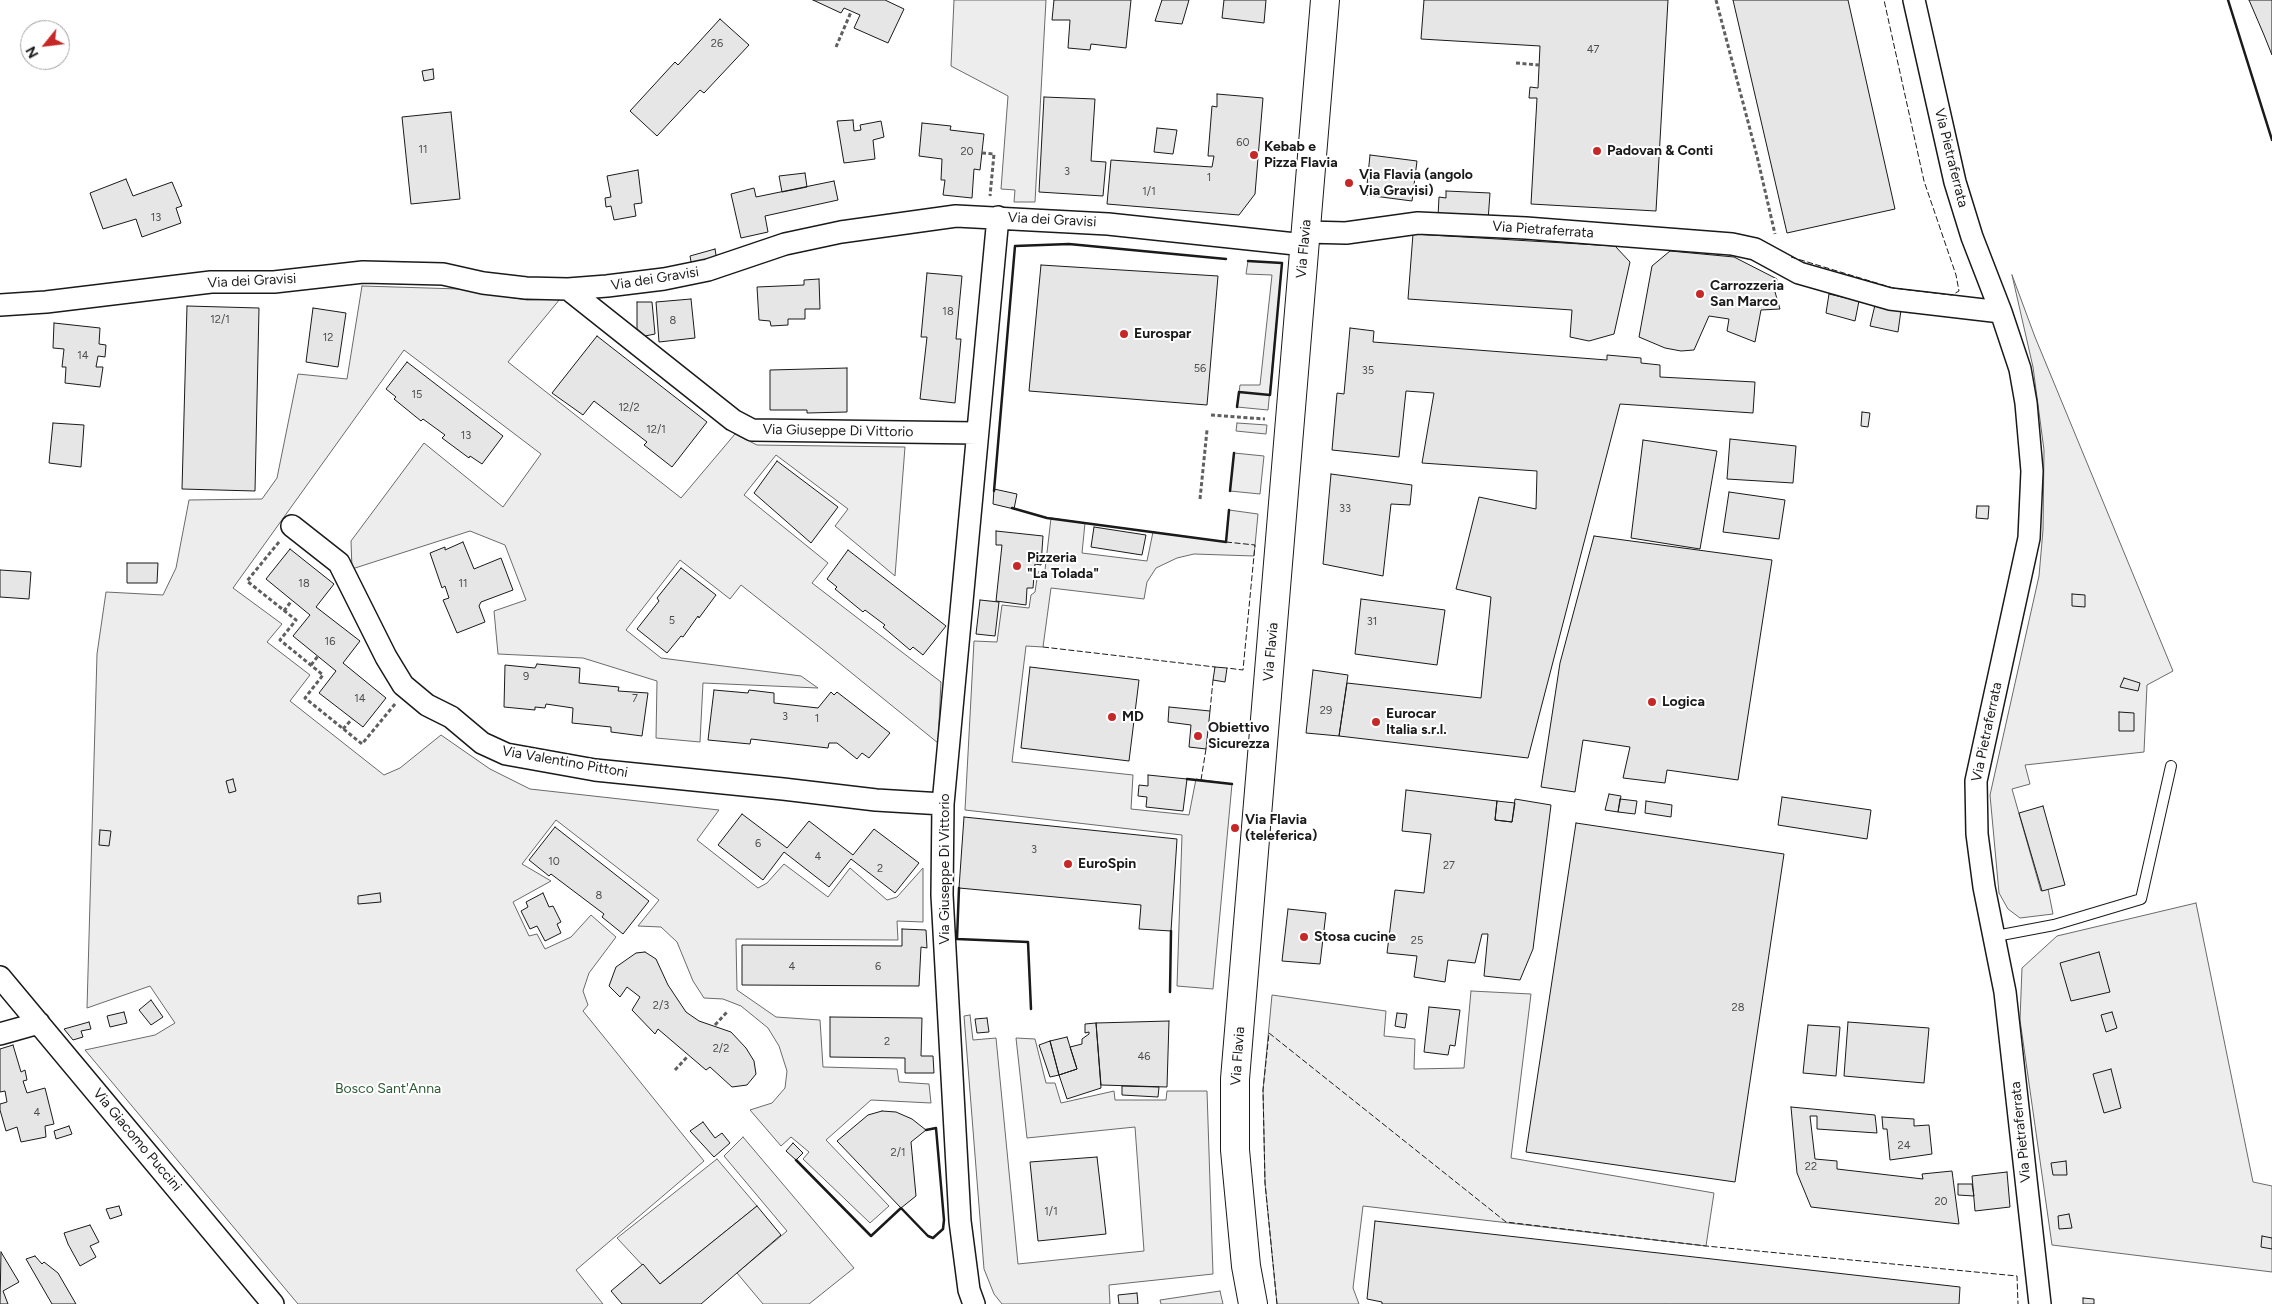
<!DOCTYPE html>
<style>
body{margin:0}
#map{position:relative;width:2272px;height:1304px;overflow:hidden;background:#fff;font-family:Figtree,sans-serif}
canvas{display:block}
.north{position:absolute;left:20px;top:20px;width:50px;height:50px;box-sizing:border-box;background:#fff;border:1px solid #a3a3a3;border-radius:50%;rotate:241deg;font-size:14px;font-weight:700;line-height:20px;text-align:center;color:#1a1a1a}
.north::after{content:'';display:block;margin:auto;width:18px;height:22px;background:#c62828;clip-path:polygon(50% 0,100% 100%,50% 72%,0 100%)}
</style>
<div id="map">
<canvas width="2272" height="1304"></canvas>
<div class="north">N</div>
</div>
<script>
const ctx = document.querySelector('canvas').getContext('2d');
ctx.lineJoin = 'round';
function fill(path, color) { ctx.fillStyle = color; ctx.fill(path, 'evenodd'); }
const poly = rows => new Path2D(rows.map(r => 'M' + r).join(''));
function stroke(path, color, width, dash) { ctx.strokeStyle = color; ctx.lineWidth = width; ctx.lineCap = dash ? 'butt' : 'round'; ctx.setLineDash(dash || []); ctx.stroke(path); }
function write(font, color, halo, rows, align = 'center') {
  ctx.font = font + ' Figtree,sans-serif'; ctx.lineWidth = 4; ctx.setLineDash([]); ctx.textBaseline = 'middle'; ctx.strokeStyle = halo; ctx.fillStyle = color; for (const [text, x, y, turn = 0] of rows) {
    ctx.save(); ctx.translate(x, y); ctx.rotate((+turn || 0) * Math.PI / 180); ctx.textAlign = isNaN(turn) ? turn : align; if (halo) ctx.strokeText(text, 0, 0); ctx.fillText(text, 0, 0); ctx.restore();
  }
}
const green = poly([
 [954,0,1046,0,1035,202,1014,202,1015,190,1001,189,1008,96,951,66,954,0],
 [1248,261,1282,263,1268,410,1237,407,1240,385,1260,385,1272,275,1246,274,1248,261],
 [2012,275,2035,337,2173,671,2147,685,2144,752,2025,765,2030,784,2012,789,2041,891,2048,889,2053,914,2020,918,2008,909,1999,893,1990,795,2039,576,2043,530,2044,450,2033,367,2012,275],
 [362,286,460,289,527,300,560,299,508,362,681,498,735,434,757,445,905,447,895,576,835,526,848,509,776,455,744,495,828,563,812,583,941,682,938,743,822,649,741,585,730,599,680,560,626,630,661,658,801,676,818,688,703,683,700,742,656,738,657,681,583,658,498,654,494,611,526,600,505,545,470,531,352,569,351,541,424,443,503,507,541,454,404,350,233,588,282,624,267,642,310,675,290,701,384,775,400,768,441,735,490,769,530,789,719,810,697,840,758,888,767,883,784,864,828,897,850,868,887,900,897,897,923,868,923,922,897,921,898,940,736,939,737,990,776,1017,820,1020,823,1067,897,1069,899,1082,929,1084,931,1103,871,1100,826,1140,889,1206,870,1223,803,1159,809,1152,791,1137,781,1146,750,1110,772,1103,785,1088,787,1071,779,1046,768,1028,741,1006,723,999,704,998,693,981,677,942,661,927,638,926,659,900,556,820,522,864,551,881,513,902,529,936,537,934,545,949,571,937,591,915,616,937,589,973,583,991,588,1005,583,1011,704,1161,576,1270,603,1304,298,1304,85,1050,155,1035,175,1023,150,986,87,1008,97,654,106,592,163,595,176,568,189,500,262,499,277,478,298,374,347,379,362,286],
 [1237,423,1267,425,1266,434,1236,431,1237,423],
 [1234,453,1264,456,1260,494,1230,491,1234,453],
 [1229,510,1258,514,1254,556,1194,554,1177,558,1156,568,1147,582,1144,599,1051,588,1043,647,1026,646,1012,762,1133,775,1131,809,1189,815,1196,779,1232,784,1213,989,1177,986,1182,835,965,810,974,641,997,642,1002,605,1029,608,1031,595,1035,592,1038,572,1045,570,1051,518,1085,523,1082,553,1147,561,1153,532,1226,542,1229,510],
 [2196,903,2253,1182,2272,1186,2272,1272,2052,1245,2020,1020,2022,968,2057,936,2196,903],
 [1471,991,1531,994,1511,1158,1714,1193,1706,1246,1363,1206,1353,1288,1359,1304,1277,1304,1265,1183,1263,1090,1272,995,1386,1011,1384,1036,1415,1039,1414,1069,1464,1068,1471,991],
 [970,1015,973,1040,996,1038,1018,1264,1144,1251,1135,1127,1027,1138,1016,1038,1035,1039,1046,1083,1055,1083,1061,1103,1114,1091,1115,1100,1166,1100,1167,1091,1207,1091,1213,1274,1109,1285,1110,1304,1002,1304,994,1294,984,1269,964,1016,970,1015],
 [743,1137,854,1268,809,1304,763,1304,737,1273,787,1231,724,1156,743,1137],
 [717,1159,757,1206,660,1284,617,1238,717,1159],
 [1220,1291,1223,1304,1161,1304,1160,1300,1220,1291]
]);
fill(green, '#ededed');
stroke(green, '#6a6a6a', 1);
const building = poly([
 [813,0,885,0,904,9,888,43,854,28,860,15,844,8,841,13,813,0],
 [1054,0,1131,0,1126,48,1091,44,1090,50,1068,48,1070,20,1052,20,1054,0],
 [1162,0,1189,0,1182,24,1155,21,1162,0],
 [1224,0,1266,0,1264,23,1222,18,1224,0],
 [1424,0,1668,0,1656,211,1531,204,1537,98,1529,98,1530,87,1538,88,1540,46,1421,39,1424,0],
 [1733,0,1848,0,1895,209,1787,233,1733,0],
 [2249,0,2272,0,2272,55,2264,35,2249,0],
 [720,19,749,45,704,93,700,90,657,136,630,111,675,62,678,65,720,19],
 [433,69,434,79,424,81,422,71,433,69],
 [1217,94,1263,98,1255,194,1239,215,1107,204,1111,160,1212,167,1214,156,1208,156,1212,106,1217,107,1217,94],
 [1044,97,1095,99,1091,161,1106,162,1103,196,1039,192,1044,97],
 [451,112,460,199,411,204,402,117,451,112],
 [853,120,854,131,861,130,860,125,881,121,884,137,873,140,875,159,844,163,837,121,853,120],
 [922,123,951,126,950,130,984,134,980,170,974,169,972,198,943,195,945,180,941,180,942,159,919,156,922,123],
 [1157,128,1177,130,1173,154,1154,152,1157,128],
 [1370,155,1417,161,1412,201,1366,195,1370,155],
 [638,170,642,203,634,204,636,216,614,220,611,206,606,207,605,198,611,197,607,176,638,170],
 [805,173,807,187,782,192,779,176,805,173],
 [126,179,133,196,172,182,182,206,176,208,181,223,142,237,136,219,103,229,90,193,126,179],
 [834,181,838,200,765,216,768,232,741,238,731,194,754,188,756,197,834,181],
 [1446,191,1490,193,1488,221,1438,217,1439,197,1446,198,1446,191],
 [1413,234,1615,246,1630,262,1614,334,1589,341,1570,337,1572,310,1408,299,1413,234],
 [715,249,717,261,692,267,690,256,715,249],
 [1670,251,1734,257,1777,279,1775,292,1780,309,1761,310,1755,342,1727,331,1729,319,1709,316,1694,350,1681,351,1665,348,1639,337,1652,266,1670,251],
 [1041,265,1218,276,1207,405,1029,391,1041,265],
 [927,273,962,276,956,339,961,339,955,403,920,399,927,337,921,337,927,273],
 [819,279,820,309,805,309,805,319,788,319,788,325,771,326,770,321,759,320,757,287,804,285,804,280,819,279],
 [1829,294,1859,301,1855,321,1826,313,1829,294],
 [691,299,695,338,659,342,656,302,691,299],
 [637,302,652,302,655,334,645,336,637,329,637,302],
 [1875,305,1901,310,1898,332,1870,326,1875,305],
 [187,306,259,308,255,491,182,489,187,306],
 [313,308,346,313,338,367,306,362,313,308],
 [54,323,100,328,99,344,106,345,105,357,98,356,96,367,103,367,100,387,65,383,66,367,62,367,64,349,53,348,54,323],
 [1350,328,1374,331,1373,342,1607,360,1607,355,1641,358,1641,363,1660,365,1660,377,1755,382,1753,413,1620,404,1528,758,1339,736,1347,683,1481,698,1491,597,1456,589,1479,497,1536,509,1537,471,1422,463,1434,393,1406,391,1399,457,1332,450,1337,393,1344,394,1350,328],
 [597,336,707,422,672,467,644,445,647,442,594,401,583,415,552,393,597,336],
 [407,362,503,436,482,464,470,456,469,458,442,438,445,435,423,419,421,421,394,399,396,397,386,389,407,362],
 [847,368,847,412,807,413,807,410,770,410,770,370,847,368],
 [1862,412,1870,413,1868,427,1861,426,1862,412],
 [53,423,84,425,81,467,49,463,53,423],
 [1730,439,1796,446,1793,483,1727,479,1730,439],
 [1643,440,1717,451,1700,549,1631,538,1643,440],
 [777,461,838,507,811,543,754,493,777,461],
 [1331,474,1412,485,1410,505,1391,504,1383,576,1323,564,1331,474],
 [994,489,1017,494,1014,509,993,504,994,489],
 [1729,492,1785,500,1779,539,1723,532,1729,492],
 [1977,506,1989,506,1988,519,1976,518,1977,506],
 [1094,527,1146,535,1142,555,1091,547,1094,527],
 [996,531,1043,536,1041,565,1035,564,1033,588,1027,588,1026,605,996,601,1002,545,996,545,996,531],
 [1594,536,1772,560,1738,780,1667,770,1665,783,1623,778,1630,747,1583,740,1575,792,1541,787,1560,663,1594,536],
 [463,542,474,569,501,558,513,590,481,602,479,606,485,622,457,633,443,600,449,598,445,586,442,588,430,553,445,547,445,550,463,542],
 [290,549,334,584,316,607,360,641,343,663,386,698,363,727,319,693,336,671,293,636,310,615,266,579,290,549],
 [848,550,946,626,923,655,913,647,910,650,883,627,885,625,865,610,863,612,835,589,837,587,827,579,848,550],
 [127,563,158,563,157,583,127,583,127,563],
 [681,568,716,595,699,618,698,616,683,637,681,636,667,653,637,629,659,601,657,598,681,568],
 [0,570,31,572,29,599,0,597,0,570],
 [2072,594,2085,595,2085,607,2072,606,2072,594],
 [1361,599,1445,610,1437,665,1355,654,1361,599],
 [980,600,999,602,995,636,976,634,980,600],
 [537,664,580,668,579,683,619,687,618,691,648,693,642,736,611,732,611,727,572,723,573,708,546,704,545,708,535,707,535,710,504,707,505,665,535,668,537,664],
 [1030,667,1139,680,1129,761,1021,748,1030,667],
 [1215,667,1227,668,1225,682,1213,680,1215,667],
 [1313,670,1348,675,1339,736,1306,733,1313,670],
 [2124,678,2140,683,2138,691,2120,687,2124,678],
 [714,690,748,693,749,690,774,693,774,703,818,708,831,692,834,695,837,692,890,733,869,758,862,753,857,759,837,743,829,743,828,748,751,739,750,744,708,740,714,690],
 [1169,707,1210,711,1206,749,1189,747,1191,725,1168,722,1169,707],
 [2119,712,2134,713,2134,731,2119,731,2119,712],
 [1148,775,1187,779,1183,811,1146,807,1147,797,1138,796,1139,785,1148,786,1148,775],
 [233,779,236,791,229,793,226,781,233,779],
 [1406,790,1497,801,1495,820,1512,822,1515,799,1551,805,1533,949,1520,980,1484,976,1488,934,1482,934,1475,963,1448,960,1445,982,1414,977,1417,956,1387,953,1395,890,1424,893,1431,834,1402,831,1406,790],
 [1609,794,1621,796,1618,812,1605,810,1609,794],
 [1782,797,1871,810,1867,839,1778,825,1782,797],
 [1620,799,1637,801,1635,814,1618,812,1620,799],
 [1497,801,1515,803,1512,822,1495,820,1497,801],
 [1646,801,1672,805,1671,817,1645,813,1646,801],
 [2043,806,2065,885,2042,891,2019,813,2043,806],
 [742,814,787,848,809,821,853,855,874,829,919,863,895,893,851,859,829,887,784,852,763,880,718,845,742,814],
 [964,817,1177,839,1171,931,1139,929,1141,905,959,888,964,817],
 [1576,823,1784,854,1735,1182,1526,1152,1576,823],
 [555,827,649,901,623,934,602,917,604,914,551,874,549,876,529,860,555,827],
 [100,830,111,831,109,846,99,845,100,830],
 [380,893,381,902,358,904,358,896,380,893],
 [543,893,549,907,553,906,561,922,557,924,561,933,545,941,537,926,530,929,521,911,528,907,526,902,543,893],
 [1288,909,1326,913,1320,964,1282,961,1288,909],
 [902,929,926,930,927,948,921,947,919,986,742,985,742,945,902,946,902,929],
 [645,952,656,959,668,985,686,1012,699,1021,731,1032,746,1048,754,1061,756,1074,747,1085,732,1087,710,1067,706,1070,658,1029,655,1034,632,1010,640,997,627,987,620,997,609,986,616,967,636,953,645,952],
 [2099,952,2110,992,2071,1001,2060,963,2099,952],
 [151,1000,163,1017,151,1025,139,1010,151,1000],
 [1429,1007,1460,1010,1455,1046,1450,1045,1448,1055,1424,1052,1429,1007],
 [124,1012,127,1023,110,1027,107,1016,124,1012],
 [2112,1012,2117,1028,2106,1032,2101,1015,2112,1012],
 [1397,1013,1407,1014,1405,1028,1395,1026,1397,1013],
 [830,1017,922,1018,921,1056,933,1056,934,1073,905,1073,905,1058,830,1057,830,1017],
 [987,1018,989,1032,977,1033,975,1019,987,1018],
 [1169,1021,1167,1087,1101,1085,1096,1023,1169,1021],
 [89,1022,91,1029,81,1031,83,1037,73,1040,64,1029,89,1022],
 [1848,1022,1929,1028,1924,1083,1844,1076,1848,1022],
 [1096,1023,1101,1088,1067,1099,1059,1075,1077,1069,1070,1047,1082,1044,1082,1039,1089,1034,1089,1032,1085,1033,1085,1024,1096,1023],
 [1808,1025,1840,1027,1836,1076,1803,1073,1808,1025],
 [1067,1037,1077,1069,1059,1075,1050,1041,1067,1037],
 [1050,1041,1059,1075,1050,1077,1039,1045,1050,1041],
 [13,1045,21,1072,25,1070,27,1080,23,1081,27,1093,45,1088,54,1124,45,1126,46,1137,21,1142,17,1127,6,1131,0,1110,0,1104,7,1102,5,1091,0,1092,0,1049,13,1045],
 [2111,1069,2121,1108,2104,1113,2093,1074,2111,1069],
 [1122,1086,1159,1087,1158,1097,1122,1095,1122,1086],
 [1791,1107,1875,1115,1877,1133,1817,1129,1817,1116,1810,1116,1815,1159,1837,1161,1837,1169,1923,1179,1922,1174,1952,1171,1959,1224,1811,1207,1797,1173,1791,1107],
 [882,1111,896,1112,912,1119,926,1130,911,1142,916,1196,901,1208,837,1141,868,1115,882,1111],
 [1882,1117,1914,1119,1914,1126,1929,1125,1932,1154,1890,1160,1887,1129,1883,1129,1882,1117],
 [703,1122,715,1138,722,1133,730,1143,714,1157,690,1131,703,1122],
 [69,1126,72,1134,56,1139,54,1131,69,1126],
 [793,1143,803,1153,796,1160,786,1151,793,1143],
 [1097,1157,1106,1234,1038,1241,1030,1162,1097,1157],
 [2066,1161,2067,1175,2053,1175,2051,1163,2066,1161],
 [2007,1172,2010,1207,1975,1211,1972,1176,2007,1172],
 [1958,1184,1972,1184,1974,1196,1958,1195,1958,1184],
 [119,1206,122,1215,110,1219,106,1209,119,1206],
 [757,1206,781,1235,701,1304,622,1304,611,1291,643,1264,660,1284,757,1206],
 [2069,1214,2072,1228,2059,1229,2058,1216,2069,1214],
 [1375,1221,1960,1287,1959,1304,1382,1304,1382,1302,1367,1299,1375,1221],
 [90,1225,99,1242,90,1246,96,1257,80,1266,68,1244,64,1233,90,1225],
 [2262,1236,2272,1238,2272,1249,2261,1247,2262,1236],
 [1,1252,19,1282,3,1291,8,1304,0,1304,1,1252],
 [35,1256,42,1264,44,1262,58,1273,76,1304,52,1304,26,1259,35,1256],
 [1137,1293,1138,1304,1119,1304,1118,1295,1137,1293],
 [2083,1298,2094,1299,2094,1304,2083,1304,2083,1298]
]);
fill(building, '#e6e6e6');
stroke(building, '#1a1a1a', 1);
const lane = poly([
 [1996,936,2054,925,2141,899,2171,766]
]);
const street = poly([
 [1914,0,1955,182,1972,237,2001,312],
 [1306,232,1346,233,1418,223,1526,228,1732,244,1755,249,1799,273,1890,299,2001,312,2020,369,2026,403,2032,471,2029,538,1976,781,1977,834,1984,887,2005,992,2040,1304],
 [568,289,733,420,752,430,977,433],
 [0,305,46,302,211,282,274,282,363,272,443,274,483,283,526,288,568,289,607,286,664,279,708,270,785,244,841,232,956,216,1108,224,1305,245],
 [292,526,339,563,386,657,403,685,427,705,451,717,482,743,506,754,595,770,783,789,876,800,943,804],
 [0,977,273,1304],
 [0,1034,39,1023],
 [974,1304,969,1290,960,1221,942,895,943,804,998,217]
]);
const primary = poly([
 [1253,1304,1246,1266,1235,1150,1235,1079,1325,0]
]);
stroke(lane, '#1a1a1a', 12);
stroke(street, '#1a1a1a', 24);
stroke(primary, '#1a1a1a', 30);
stroke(poly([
 [1716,0,1757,156,1775,234],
 [836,47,851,12],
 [1516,63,1539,65],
 [982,153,994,154,990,196],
 [1211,415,1265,419],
 [1200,499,1207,430],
 [279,542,247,581,296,620,280,640,323,675,305,698,362,744,395,704],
 [284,611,292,600],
 [311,665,318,656],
 [343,729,352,719],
 [715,1025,727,1012],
 [675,1070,688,1056]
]), '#5f5f5f', 3, [4, 2.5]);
stroke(lane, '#fff', 10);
stroke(street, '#fff', 21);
stroke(primary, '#fff', 28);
stroke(poly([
 [1791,257,1893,288,1952,295,1959,291,1956,275,1924,181,1884,0],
 [1226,542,1255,545,1243,670,1227,668],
 [1043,647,1215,667],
 [1210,711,1213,680],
 [1201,780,1206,749],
 [1277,1304,1265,1183,1263,1090,1269,1033,1506,1222,1706,1246,2017,1276,2018,1304]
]), '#1a1a1a', 1, [6, 2.5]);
stroke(poly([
 [2228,0,2272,140],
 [1237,407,1239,392,1270,395,1282,263,1248,261],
 [994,491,1015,246,1069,244,1226,259],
 [1230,491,1234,453],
 [1012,508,1047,518,1226,542,1229,510],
 [1187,779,1232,784],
 [959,888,957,939,1028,942,1031,1009],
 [1170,992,1171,931],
 [796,1160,871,1236,901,1208,928,1236,933,1238,943,1229,944,1220,936,1128,926,1130]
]), '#1a1a1a', 2.5);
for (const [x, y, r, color] of [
 [1597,151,5,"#c62828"],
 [1254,155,5,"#c62828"],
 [1349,183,5,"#c62828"],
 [1700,294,5,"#c62828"],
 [1124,334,5,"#c62828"],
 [1017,566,5,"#c62828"],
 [1652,702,5,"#c62828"],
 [1112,717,5,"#c62828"],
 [1376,722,5,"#c62828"],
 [1198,736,5,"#c62828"],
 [1235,828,5,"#c62828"],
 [1068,864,5,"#c62828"],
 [1304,937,5,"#c62828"]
]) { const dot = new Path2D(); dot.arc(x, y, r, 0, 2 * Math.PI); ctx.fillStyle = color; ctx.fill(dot); stroke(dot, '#fff', 2); }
write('11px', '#4d4d4d', null, [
 ["26",717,44],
 ["47",1593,50],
 ["60",1243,143],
 ["11",423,150],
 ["20",967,152],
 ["3",1067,172],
 ["1",1209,178],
 ["1/1",1149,192],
 ["13",156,218],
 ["18",948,312],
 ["12/1",220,320],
 ["8",673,321],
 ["12",328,338],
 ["14",83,356],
 ["56",1200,369],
 ["35",1368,371],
 ["15",417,395],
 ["12/2",629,408],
 ["12/1",656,430],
 ["13",466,436],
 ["33",1345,509],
 ["18",304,584],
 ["11",463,584],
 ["5",672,621],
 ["31",1372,622],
 ["16",330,642],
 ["9",526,677],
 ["14",360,699],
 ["7",635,699],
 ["29",1326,711],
 ["3",785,717],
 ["1",817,719],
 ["6",758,844],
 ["3",1034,850],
 ["4",818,857],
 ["10",554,862],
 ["27",1449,866],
 ["2",880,869],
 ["8",599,896],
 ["25",1417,941],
 ["4",792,967],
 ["6",878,967],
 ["2/3",661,1006],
 ["28",1738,1008],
 ["2",887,1042],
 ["2/2",721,1049],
 ["46",1144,1057],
 ["4",37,1113],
 ["24",1904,1146],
 ["2/1",898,1153],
 ["22",1811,1167],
 ["20",1941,1202],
 ["1/1",1051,1212]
]);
write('bold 14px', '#1a1a1a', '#fff', [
 ["Kebab e",1264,147],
 ["Pizza Flavia",1264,163],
 ["Padovan & Conti",1607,151],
 ["Via Flavia (angolo",1359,175],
 ["Via Gravisi)",1359,191],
 ["Carrozzeria",1710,286],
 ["San Marco",1710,302],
 ["Eurospar",1134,334],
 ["Pizzeria",1027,558],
 ["\"La Tolada\"",1027,574],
 ["Logica",1662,702],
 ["Eurocar",1386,714],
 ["Italia s.r.l.",1386,730],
 ["MD",1122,717],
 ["Obiettivo",1208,728],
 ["Sicurezza",1208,744],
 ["Via Flavia",1245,820],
 ["(teleferica)",1245,836],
 ["EuroSpin",1078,864],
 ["Stosa cucine",1314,937]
], 'left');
write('14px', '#1a1a1a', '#fff', [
 ["Via Pietraferrata",1951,158,76],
 ["Via dei Gravisi",1052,220,3],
 ["Via Pietraferrata",1543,230,4],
 ["Via Flavia",1304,249,-85],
 ["Via dei Gravisi",655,279,-9],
 ["Via dei Gravisi",252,281,-3],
 ["Via Giuseppe Di Vittorio",838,431,1],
 ["Via Flavia",1271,652,-85],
 ["Via Pietraferrata",1987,732,-78],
 ["Via Valentino Pittoni",565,762,10],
 ["Via Giuseppe Di Vittorio",945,869,-90],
 ["Via Flavia",1238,1056,-86],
 ["Via Pietraferrata",2021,1132,-96],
 ["Via Giacomo Puccini",137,1140,50]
]);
write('14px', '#2b5a34', '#fff', [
 ["Bosco Sant'Anna",388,1089]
]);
</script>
